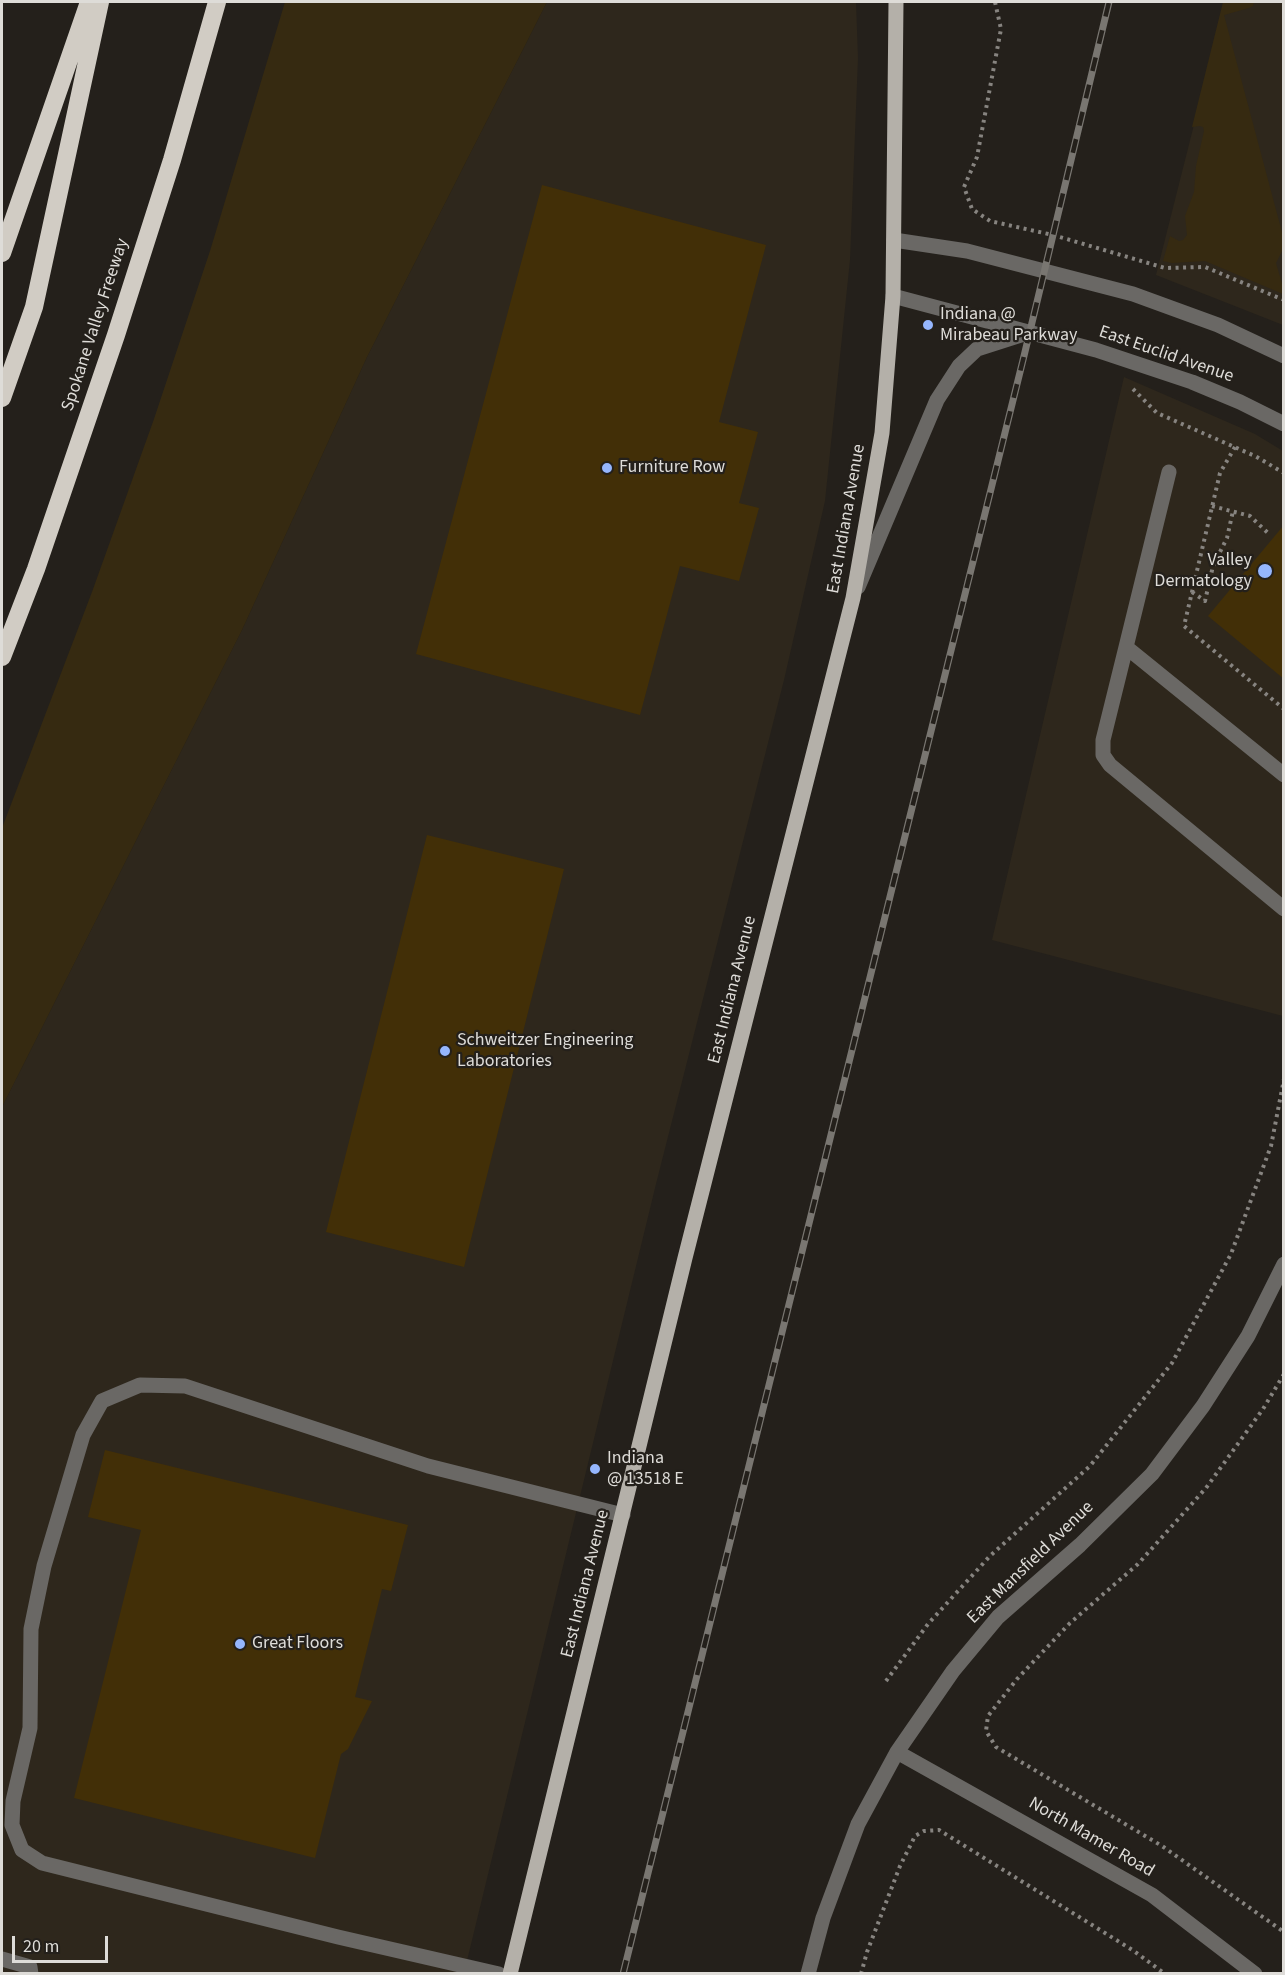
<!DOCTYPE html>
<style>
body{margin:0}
#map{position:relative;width:1285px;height:1975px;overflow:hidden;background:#24201b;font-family:"Source Sans 3",sans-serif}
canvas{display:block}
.frame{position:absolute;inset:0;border:3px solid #dedcd8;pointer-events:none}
.scale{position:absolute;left:12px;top:1936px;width:96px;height:27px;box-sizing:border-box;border:3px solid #dedcd8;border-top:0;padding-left:8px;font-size:18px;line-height:21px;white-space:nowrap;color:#dedcd8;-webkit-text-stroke:4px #24201b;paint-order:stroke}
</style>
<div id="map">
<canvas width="1285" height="1975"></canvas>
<div class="frame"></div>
<div class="scale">20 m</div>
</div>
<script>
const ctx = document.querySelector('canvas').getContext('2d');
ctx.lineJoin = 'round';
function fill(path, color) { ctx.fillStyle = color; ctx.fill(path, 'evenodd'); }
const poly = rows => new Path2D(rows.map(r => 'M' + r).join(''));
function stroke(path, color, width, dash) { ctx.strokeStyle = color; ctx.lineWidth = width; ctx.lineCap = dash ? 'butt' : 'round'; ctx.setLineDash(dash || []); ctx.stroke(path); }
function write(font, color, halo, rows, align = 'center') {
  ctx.font = font + ' "Source Sans 3",sans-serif'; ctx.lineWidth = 4.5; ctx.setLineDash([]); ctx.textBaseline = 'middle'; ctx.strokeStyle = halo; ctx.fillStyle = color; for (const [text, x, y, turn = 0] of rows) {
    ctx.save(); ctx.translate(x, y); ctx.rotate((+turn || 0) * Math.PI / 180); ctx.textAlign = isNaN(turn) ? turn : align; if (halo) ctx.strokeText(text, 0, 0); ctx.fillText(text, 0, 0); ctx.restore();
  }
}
fill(poly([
 [547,2,856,2,858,58,850,260,825,501,784,680,656,1184,464,1973,2,1973,2,1107,242,630,367,357],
 [1225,2,1283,2,1283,325,1156,275],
 [1124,377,1255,434,1283,451,1283,1016,992,940]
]), '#2e271c');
fill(poly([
 [285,2,547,2,367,357,242,630,2,1107,2,828,92,592,154,419,210,251],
 [1223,2,1254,2,1253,6,1249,8,1224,15,1283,236,1283,249,1276,263,1283,287,1283,294,1205,261,1172,263,1163,261,1170,236,1179,241,1183,240,1187,235,1185,216,1194,192,1196,166,1204,131,1203,127,1200,126,1192,127]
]), '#362a11');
fill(poly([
 [542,185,766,245,719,422,758,432,739,503,759,508,739,581,680,566,640,715,416,654],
 [1284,525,1284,679,1208,616],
 [427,835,564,869,464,1267,326,1232],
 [105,1450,408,1525,391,1591,382,1589,355,1697,372,1701,348,1749,341,1754,315,1858,74,1798,141,1530,88,1517]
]), '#422f07');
stroke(poly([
 [995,2,1001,29,977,157,964,187,972,209,990,221,1053,235,1165,268,1205,267,1284,300],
 [1133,389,1157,413,1255,456,1284,473],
 [1235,447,1220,473,1184,626,1284,709],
 [1212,506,1250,516,1269,534],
 [1192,592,1205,601,1213,566,1227,538,1233,511],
 [1284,1374,1263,1409,1206,1488,1138,1564,1070,1623,1017,1679,988,1716,986,1731,996,1747,1162,1846,1284,1932],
 [886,1681,928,1624,990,1556,1090,1466,1172,1363,1231,1254,1271,1146,1284,1079],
 [861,1974,867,1952,900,1866,915,1836,924,1831,939,1830,1134,1951,1165,1974]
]), '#878480', 4, [3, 4.5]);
stroke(poly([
 [894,240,967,251,1133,294,1218,325,1284,356],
 [893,296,1096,350,1192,382,1240,402,1284,424],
 [1169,472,1126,647,1284,775],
 [858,587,937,400,959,366,977,349,1030,332],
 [1126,647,1103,740,1103,755,1110,765,1284,909],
 [897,1752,1152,1895,1255,1974],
 [2,1959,30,1967,31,1974],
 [499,1974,338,1937,42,1863,22,1850,12,1825,13,1801,30,1728,31,1629,44,1566,83,1435,102,1401,140,1385,185,1386,428,1466,623,1515],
 [808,1974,823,1918,858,1824,897,1752,953,1671,998,1617,1080,1545,1152,1474,1203,1406,1248,1336,1284,1264]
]), '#6a6865', 15);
stroke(poly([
 [510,1974,685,1258,853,598,882,433,893,296,896,2]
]), '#b4b0a9', 15);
stroke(poly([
 [2,253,89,2],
 [2,398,34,307,100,2],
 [2,657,36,569,116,335,172,160,217,2]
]), '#d1ccc4', 18);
const rail = poly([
 [623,1974,1024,356,1109,2]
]);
stroke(rail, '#797671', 7);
stroke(rail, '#24201b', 4.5, [14]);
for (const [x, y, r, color] of [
 [928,325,6,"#95b6fd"],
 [607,468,6,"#95b6fd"],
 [1265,571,8,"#95b6fd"],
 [445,1051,6,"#95b6fd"],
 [595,1469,6,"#95b6fd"],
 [240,1644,6,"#95b6fd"]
]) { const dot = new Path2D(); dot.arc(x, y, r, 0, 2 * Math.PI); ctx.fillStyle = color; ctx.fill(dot); stroke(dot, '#24201b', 2); }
write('18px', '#dedcd8', '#24201b', [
 ["Indiana @",940,315],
 ["Mirabeau Parkway",940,336],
 ["Furniture Row",619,468],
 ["Valley",1252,561,"right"],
 ["Dermatology",1252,582,"right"],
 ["Schweitzer Engineering",457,1041],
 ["Laboratories",457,1062],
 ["Indiana",607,1459],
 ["@ 13518 E",607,1480],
 ["Great Floors",252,1644]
], 'left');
write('18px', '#dedcd8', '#24201b', [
 ["Spokane Valley Freeway",96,325,-72],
 ["East Euclid Avenue",1166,355,19],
 ["East Indiana Avenue",847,519,-80],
 ["East Indiana Avenue",733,990,-76],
 ["East Mansfield Avenue",1031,1563,-44],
 ["East Indiana Avenue",586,1584,-76],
 ["North Mamer Road",1091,1838,30]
]);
</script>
